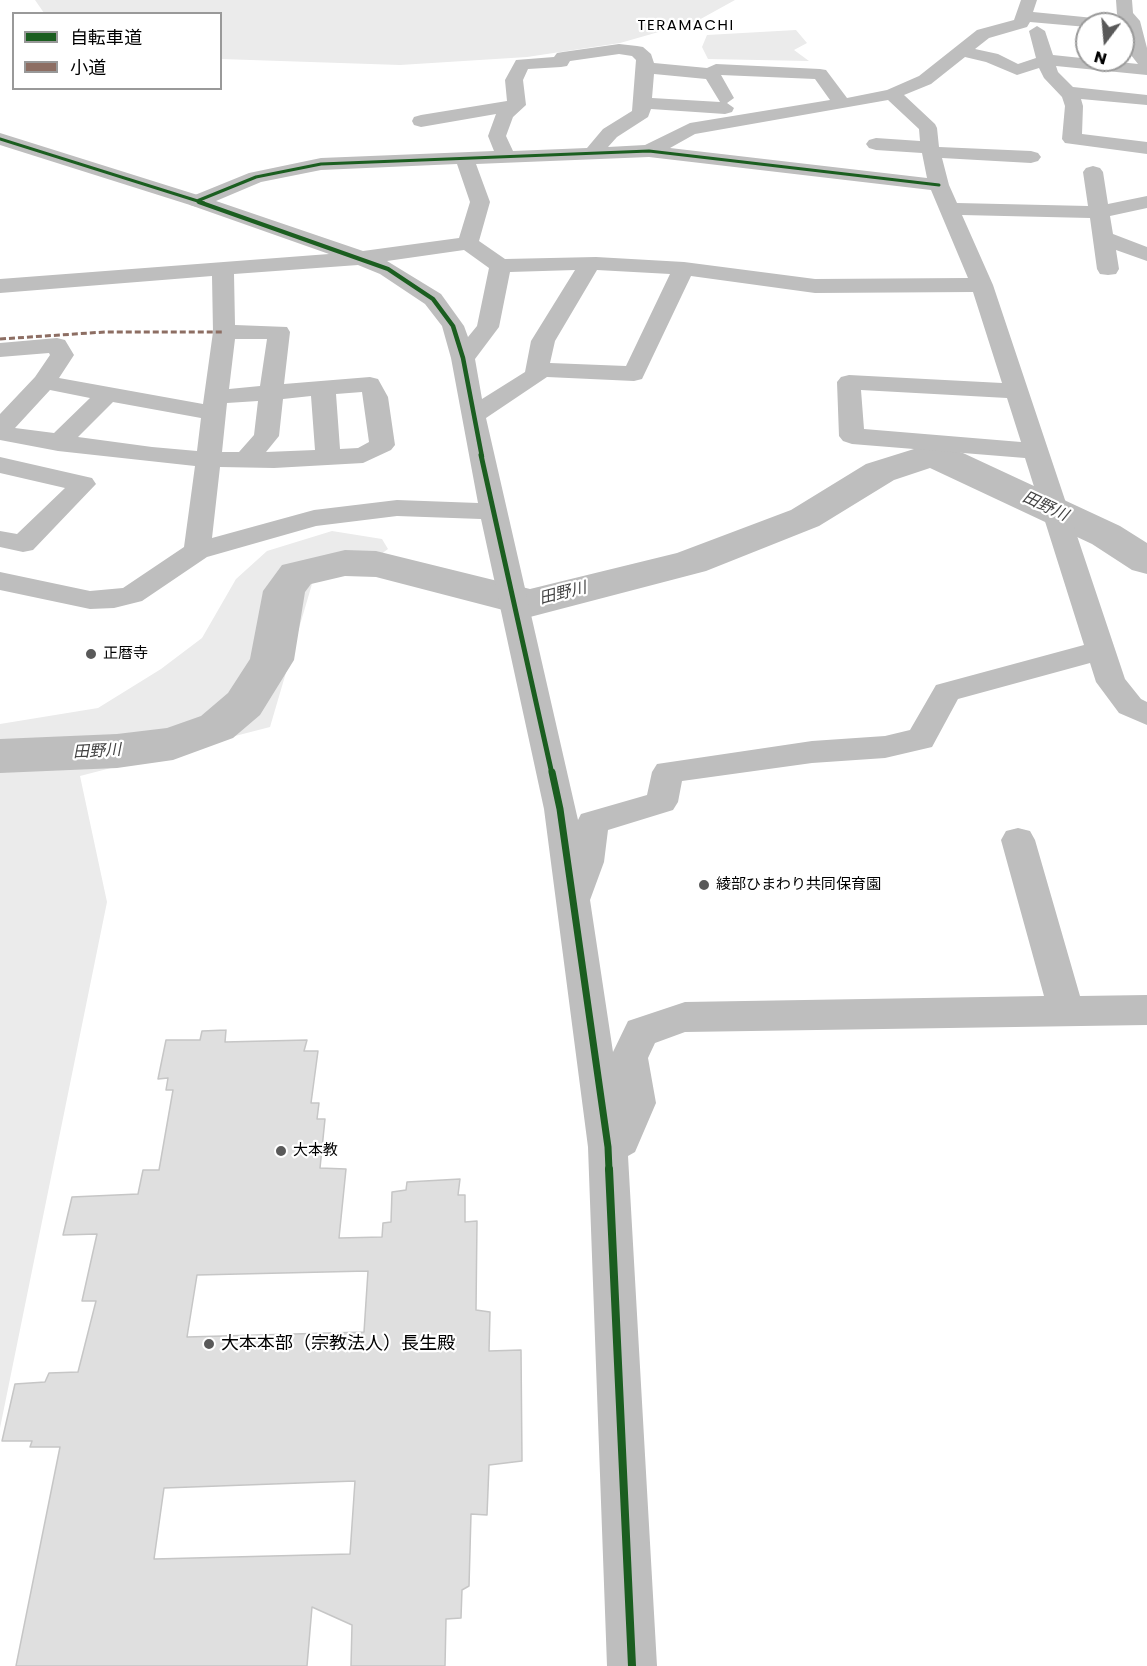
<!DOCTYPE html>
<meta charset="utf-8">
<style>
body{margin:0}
#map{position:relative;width:1147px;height:1666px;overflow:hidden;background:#fff;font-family:Poppins,"Noto Sans JP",sans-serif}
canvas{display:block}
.legend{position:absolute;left:12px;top:12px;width:210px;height:78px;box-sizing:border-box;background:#fff;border:2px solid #999;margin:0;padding:8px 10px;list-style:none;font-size:18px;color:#000}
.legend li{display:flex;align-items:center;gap:12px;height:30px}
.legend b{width:30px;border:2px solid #999}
.north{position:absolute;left:1075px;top:12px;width:60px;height:60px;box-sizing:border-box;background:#fff;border:2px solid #999;border-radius:50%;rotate:196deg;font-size:16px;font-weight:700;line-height:24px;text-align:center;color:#000}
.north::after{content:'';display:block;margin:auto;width:21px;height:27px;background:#595959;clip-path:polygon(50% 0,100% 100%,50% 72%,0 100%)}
</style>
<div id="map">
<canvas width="1147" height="1666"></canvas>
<ul class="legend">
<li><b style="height:8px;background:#1b5e20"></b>自転車道</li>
<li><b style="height:8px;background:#8d6e63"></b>小道</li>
</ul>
<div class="north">N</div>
</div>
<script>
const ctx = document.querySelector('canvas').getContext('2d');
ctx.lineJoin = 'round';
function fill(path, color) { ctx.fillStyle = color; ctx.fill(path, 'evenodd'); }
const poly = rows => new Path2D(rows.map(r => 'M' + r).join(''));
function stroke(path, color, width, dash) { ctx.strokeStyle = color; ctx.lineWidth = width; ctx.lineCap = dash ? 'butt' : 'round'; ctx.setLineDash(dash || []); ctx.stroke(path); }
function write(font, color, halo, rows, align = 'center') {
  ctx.font = font + ' Poppins,"Noto Sans JP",sans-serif'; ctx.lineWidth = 4.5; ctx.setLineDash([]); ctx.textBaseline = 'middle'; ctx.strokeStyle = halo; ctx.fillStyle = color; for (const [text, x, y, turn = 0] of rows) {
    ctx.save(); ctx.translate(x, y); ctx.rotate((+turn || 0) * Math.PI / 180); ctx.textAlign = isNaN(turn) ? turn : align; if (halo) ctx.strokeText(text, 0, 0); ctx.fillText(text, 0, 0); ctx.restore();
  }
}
fill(poly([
 [35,0,735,0,697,21,620,43,527,57,400,65,221,59,220,14,44,13],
 [796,30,807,43,794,50,809,61,708,59,702,47,707,35],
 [332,531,382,539,388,549,377,557,326,558,312,584,270,727,80,776,107,902,0,1428,0,724,98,708,161,669,202,638,236,579,267,551]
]), '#ebebeb');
fill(poly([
 [930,444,963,453,1120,526,1147,543,1147,574,1132,570,1092,544,930,468,894,480,819,526,706,571,530,617,376,577,345,576,311,584,305,592,294,660,260,715,233,738,173,760,117,768,0,773,0,739,117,734,167,728,201,716,228,693,250,659,263,591,282,565,345,550,376,551,530,589,677,553,791,510,866,464,930,444]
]), '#bebebe');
const building = poly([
 [226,1030,225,1042,307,1040,304,1051,318,1051,311,1103,319,1103,317,1119,325,1119,320,1168,346,1169,339,1238,382,1237,383,1223,391,1222,392,1192,406,1190,407,1182,460,1179,458,1195,465,1195,465,1222,477,1221,476,1310,490,1312,489,1351,521,1350,522,1461,489,1465,487,1515,471,1514,469,1586,462,1590,461,1618,446,1619,445,1666,351,1666,352,1625,312,1607,307,1666,16,1666,60,1447,30,1447,32,1441,2,1441,15,1384,45,1382,49,1373,78,1372,96,1301,82,1301,97,1234,63,1235,72,1197,138,1194,143,1170,159,1170,173,1090,166,1090,168,1078,158,1079,166,1040,200,1040,202,1031,226,1030],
 [368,1271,364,1332,187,1337,197,1275,368,1271],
 [355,1481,350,1554,154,1559,164,1488,355,1481]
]);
fill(building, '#dfdfdf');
stroke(building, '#c6c6c6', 1.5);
fill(poly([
 [1021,0,1037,0,1033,12,1104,19,1112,24,1087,24,1087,27,1030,22,1027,27,989,38,975,49,998,54,1018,64,1036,58,1029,31,1037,26,1045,31,1053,55,1138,64,1131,55,1124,22,1117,14,1116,0,1132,0,1133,13,1140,21,1147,48,1147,75,1056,66,1058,72,1073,87,1147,95,1147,105,1081,99,1083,106,1082,134,1147,142,1147,154,1065,143,1062,139,1065,106,1062,97,1044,78,1039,68,1017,75,986,62,965,57,931,84,904,95,935,124,937,128,939,147,1031,151,1038,153,1041,157,1038,161,1031,163,942,158,949,185,957,203,1088,206,1083,172,1086,168,1093,166,1100,168,1103,172,1108,204,1147,196,1147,208,1110,216,1113,234,1147,247,1147,261,1116,250,1119,269,1116,274,1108,275,1100,274,1097,269,1090,218,962,215,993,285,1125,679,1141,699,1147,702,1147,725,1119,713,1096,682,1090,663,958,699,932,747,885,758,812,763,682,781,678,802,673,810,608,830,604,862,590,900,613,1052,628,1021,685,1002,1044,996,1001,840,1006,831,1018,828,1030,831,1035,840,1080,996,1147,995,1147,1025,685,1032,655,1043,648,1058,656,1103,635,1152,628,1156,657,1666,607,1666,588,1147,544,809,481,519,397,516,316,526,207,557,142,601,114,608,90,609,0,590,0,572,90,591,123,588,184,547,195,466,58,451,0,440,0,414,35,377,50,355,49,353,0,357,0,343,57,338,65,340,74,355,59,378,203,404,213,332,212,276,0,293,0,279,329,254,190,205,187,201,190,197,249,173,321,158,494,151,488,136,496,114,421,127,414,125,412,121,414,117,421,115,507,101,505,80,516,60,554,57,557,53,563,52,619,44,637,46,643,47,651,54,654,63,707,68,716,64,820,69,826,70,847,98,887,90,919,76,977,30,1014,20,1021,0],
 [619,54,632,56,636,60,632,111,603,129,587,148,513,151,506,136,513,117,526,105,523,80,528,69,561,67,567,66,570,61,619,54],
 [654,74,706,79,720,102,652,98,654,74],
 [721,75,815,79,830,100,690,123,645,145,608,147,617,137,648,117,651,109,725,114,732,112,734,108,727,103,734,98,721,75],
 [888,100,919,129,920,141,876,138,869,140,866,144,869,148,876,150,922,153,927,178,670,148,695,134,888,100],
 [649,157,931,190,968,278,815,279,684,262,596,257,505,259,479,241,490,202,476,164,649,157],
 [457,164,470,202,459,238,363,251,216,201,261,182,321,170,457,164],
 [464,250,489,268,477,326,468,337,464,326,441,294,387,261,464,250],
 [358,265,380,274,425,304,442,326,451,358,478,503,397,500,314,510,212,538,220,467,274,468,363,463,391,450,395,445,388,397,378,379,370,377,284,384,290,332,287,327,235,325,234,274,358,265],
 [575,270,531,341,525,372,482,399,475,359,499,327,510,272,575,270],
 [597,270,670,274,626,366,550,363,555,341,597,270],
 [691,276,815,293,973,292,1002,383,849,375,841,377,837,382,839,436,843,441,852,444,1025,458,1084,645,936,685,910,730,885,736,812,741,657,764,652,772,647,795,581,814,578,820,486,418,547,377,634,381,642,379,691,276],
 [235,339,267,339,260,386,229,389,235,339],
 [50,390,90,398,54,433,15,428,50,390],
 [861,390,1007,398,1021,442,864,429,861,390],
 [362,392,369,442,358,448,340,449,336,394,362,392],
 [311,396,315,450,266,452,279,436,283,399,311,396],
 [258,401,254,435,239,452,222,452,227,403,258,401],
 [113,402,201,418,197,451,152,447,78,437,113,402],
 [0,457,92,478,96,484,33,550,23,552,0,547,0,531,17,534,65,488,0,473,0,457]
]), '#bebebe');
fill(poly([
 [0,133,204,197,207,201,204,205,197,207,190,205,0,145,0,133]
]), '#bebebe');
stroke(poly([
 [0,339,105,332,224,332]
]), '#8d6e63', 3, [6, 3]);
stroke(poly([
 [0,139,204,203],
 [197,201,256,177,321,164,649,151,939,185]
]), '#1b5e20', 3);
stroke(poly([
 [199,202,388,269,433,299,453,326,463,358,482,457]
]), '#1b5e20', 4.5);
stroke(poly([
 [481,455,552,774]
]), '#1b5e20', 5);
stroke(poly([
 [552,772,560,809,608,1147,609,1170]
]), '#1b5e20', 7);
stroke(poly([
 [609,1169,632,1666]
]), '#1b5e20', 8);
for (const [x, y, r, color] of [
 [91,654,6,"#595959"],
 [704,885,6,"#595959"],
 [281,1151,6,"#595959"],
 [209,1344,6,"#595959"]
]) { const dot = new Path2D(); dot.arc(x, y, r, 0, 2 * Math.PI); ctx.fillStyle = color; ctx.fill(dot); stroke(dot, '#fff', 2); }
ctx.letterSpacing = '1.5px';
write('15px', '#000', '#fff', [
 ["TERAMACHI",686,26]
]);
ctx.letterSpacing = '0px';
write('15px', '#000', '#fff', [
 ["正暦寺",103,654],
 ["綾部ひまわり共同保育園",716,885],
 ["大本教",293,1151]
], 'left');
write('italic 16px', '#434343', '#fff', [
 ["田野川",1045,507,25],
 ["田野川",563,594,-14],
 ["田野川",97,752,-3]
]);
write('18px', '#000', '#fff', [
 ["大本本部（宗教法人）長生殿",221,1344]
], 'left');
</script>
